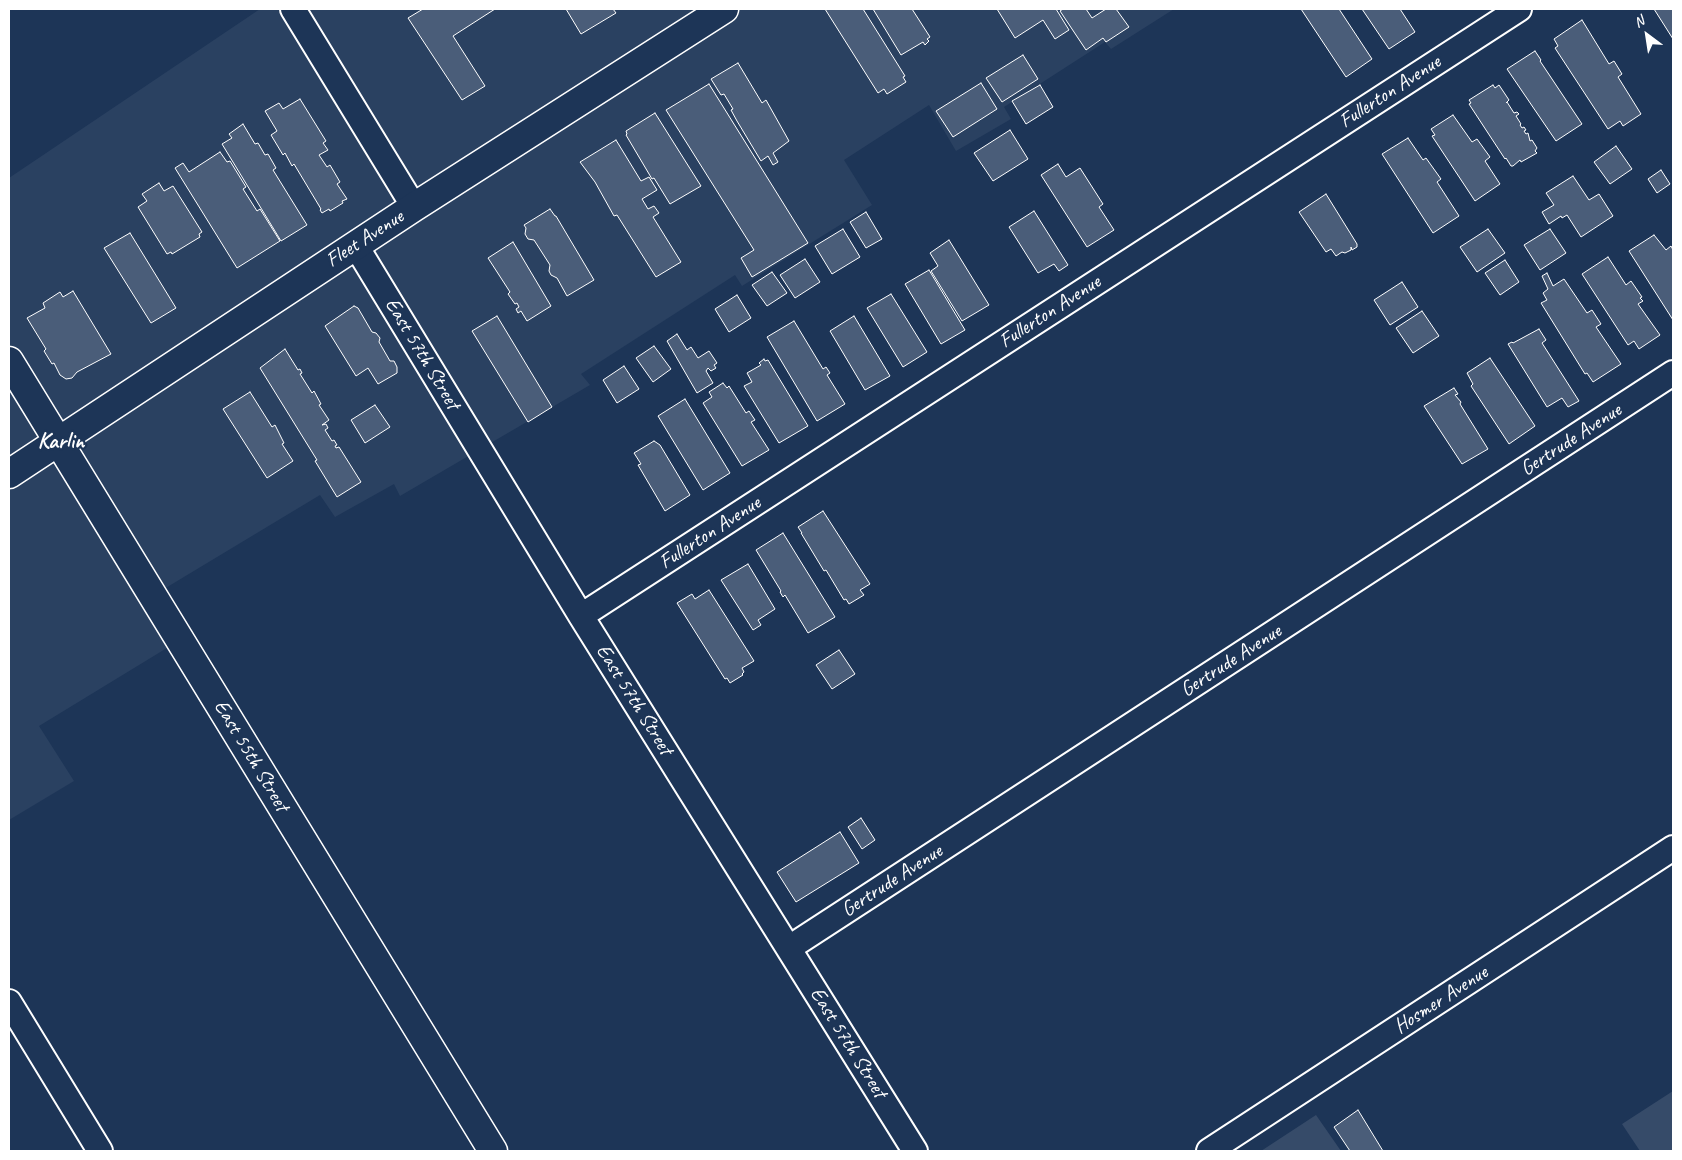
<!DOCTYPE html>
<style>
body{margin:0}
#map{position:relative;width:1682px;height:1160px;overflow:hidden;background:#1d3557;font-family:Caveat,sans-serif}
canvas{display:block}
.frame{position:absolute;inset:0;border:10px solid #fff;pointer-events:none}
.north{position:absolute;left:1622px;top:10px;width:50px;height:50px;-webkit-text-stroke:4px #1d3557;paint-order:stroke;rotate:329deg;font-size:14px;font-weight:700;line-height:20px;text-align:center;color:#fff}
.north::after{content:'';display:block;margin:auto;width:18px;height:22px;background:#fff;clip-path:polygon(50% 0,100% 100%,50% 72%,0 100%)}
</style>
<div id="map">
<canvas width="1682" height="1160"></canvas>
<div class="frame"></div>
<div class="north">N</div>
</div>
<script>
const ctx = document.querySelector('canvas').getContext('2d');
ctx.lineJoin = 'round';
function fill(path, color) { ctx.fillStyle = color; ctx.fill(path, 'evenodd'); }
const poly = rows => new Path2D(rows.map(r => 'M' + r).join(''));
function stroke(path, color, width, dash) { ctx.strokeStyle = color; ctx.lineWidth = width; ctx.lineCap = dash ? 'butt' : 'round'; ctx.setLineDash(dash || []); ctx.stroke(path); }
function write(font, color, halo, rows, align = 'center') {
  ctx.font = font + ' Caveat,sans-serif'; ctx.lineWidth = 4.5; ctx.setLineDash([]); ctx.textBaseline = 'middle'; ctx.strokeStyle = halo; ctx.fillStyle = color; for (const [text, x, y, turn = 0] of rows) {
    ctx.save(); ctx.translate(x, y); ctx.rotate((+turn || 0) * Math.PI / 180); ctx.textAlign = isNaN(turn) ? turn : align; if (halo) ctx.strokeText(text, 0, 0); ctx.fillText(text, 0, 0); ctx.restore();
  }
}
fill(poly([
 [260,9,1174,9,1111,49,1105,42,1004,107,1011,119,956,151,929,105,844,160,872,205,742,286,735,275,581,374,590,385,400,496,394,484,335,517,320,495,154,595,180,640,39,726,74,781,9,820,9,178]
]), '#2a4161');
fill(poly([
 [1673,1091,1673,1151,1640,1151,1622,1124],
 [1316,1115,1341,1151,1261,1151]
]), '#364b69');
const building = poly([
 [423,9,495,9,453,36,485,86,462,100,408,18,423,9],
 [566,9,613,9,616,13,581,34,566,9],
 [825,9,863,9,905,76,903,77,906,82,887,94,884,89,878,93,825,9],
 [873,9,912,9,930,37,927,39,929,41,925,45,923,42,901,55,873,9],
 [997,9,1056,9,1069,30,1055,39,1043,20,1015,38,997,9],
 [1063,9,1086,9,1092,18,1106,9,1116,9,1129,27,1106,42,1103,38,1086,50,1060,11,1063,9],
 [1301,9,1339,9,1372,59,1346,77,1301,9],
 [1362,9,1400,9,1415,32,1389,49,1362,9],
 [1654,9,1673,9,1673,39,1654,9],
 [1582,20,1609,64,1614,61,1622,74,1618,77,1641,114,1623,126,1620,121,1608,129,1555,48,1558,46,1554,39,1582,20],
 [1535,51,1541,60,1540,61,1582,124,1556,141,1507,69,1535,51],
 [1023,55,1038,79,1002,102,986,78,1023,55],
 [738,63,762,103,766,100,789,141,773,153,778,162,773,165,768,156,761,161,737,121,731,110,733,109,724,94,721,95,711,79,738,63],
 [981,83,997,109,953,137,936,111,981,83],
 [709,84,808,243,752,277,741,258,754,250,666,110,709,84],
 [1040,85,1053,107,1026,124,1012,101,1040,85],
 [1493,85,1495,88,1499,85,1509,100,1506,103,1507,102,1514,113,1517,112,1519,114,1516,116,1521,124,1520,125,1522,128,1524,127,1526,130,1524,131,1526,134,1528,133,1530,141,1532,140,1537,148,1535,151,1537,153,1521,162,1520,160,1513,166,1511,166,1506,158,1505,159,1469,104,1471,103,1469,100,1493,85],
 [300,99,326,141,323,143,328,150,319,155,327,167,330,165,340,182,337,184,347,199,342,201,343,203,330,211,329,209,322,213,320,210,321,209,294,164,292,166,285,153,283,155,271,135,277,131,265,111,279,103,283,109,300,99],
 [655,113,701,186,670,204,654,178,652,179,626,135,627,134,626,131,655,113],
 [1453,115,1472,142,1477,139,1490,157,1485,161,1500,184,1475,201,1432,136,1435,135,1431,129,1453,115],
 [243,124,255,144,258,143,265,155,268,154,276,168,273,170,307,225,281,241,222,144,232,138,229,134,243,124],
 [1010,130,1028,159,993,181,974,153,1010,130],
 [1408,138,1423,160,1426,158,1441,179,1437,182,1459,216,1433,233,1382,154,1408,138],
 [616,140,641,181,649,177,657,190,642,199,648,209,654,206,659,213,653,217,681,262,656,277,617,215,614,216,595,182,580,162,616,140],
 [1616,146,1632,169,1610,184,1594,162,1616,146],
 [220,152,227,162,230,161,246,187,243,189,257,211,260,209,280,241,237,268,175,168,183,163,189,172,220,152],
 [1058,164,1066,177,1080,168,1103,204,1099,207,1114,230,1087,247,1041,175,1058,164],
 [1661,170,1670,184,1657,193,1648,179,1661,170],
 [1573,176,1589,200,1599,194,1613,216,1581,237,1567,215,1562,218,1561,216,1549,224,1542,212,1554,205,1546,193,1573,176],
 [159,183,164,191,173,186,202,232,199,234,200,237,172,254,171,252,167,254,138,207,147,201,142,194,159,183],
 [1326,194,1357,244,1357,247,1352,250,1351,247,1351,250,1345,253,1342,252,1336,256,1331,249,1326,252,1299,212,1326,194],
 [550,209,555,216,556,216,594,280,567,296,557,278,551,275,549,271,550,265,534,240,528,239,525,234,526,228,524,225,550,209],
 [1034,211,1068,265,1059,271,1054,264,1038,273,1009,227,1034,211],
 [866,212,882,239,866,248,850,222,866,212],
 [843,229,860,257,832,274,815,246,843,229],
 [1488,229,1505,253,1477,272,1460,247,1488,229],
 [1550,229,1566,253,1540,270,1524,245,1550,229],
 [130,233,176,308,151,323,104,248,130,233],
 [1654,235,1666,250,1671,246,1673,250,1673,320,1629,251,1654,235],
 [949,240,989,305,962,321,931,271,938,266,930,253,949,240],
 [513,242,551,306,527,321,521,311,518,313,516,309,519,307,517,303,515,304,508,294,510,292,488,258,513,242],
 [1608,257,1626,285,1631,281,1642,297,1640,298,1643,301,1638,304,1660,335,1639,349,1634,341,1628,345,1582,274,1608,257],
 [805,259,820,282,795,298,780,275,805,259],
 [1505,260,1519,282,1500,295,1485,273,1505,260],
 [929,270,965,330,941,344,905,284,929,270],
 [772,272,787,293,767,306,752,285,772,272],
 [1547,273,1553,286,1564,279,1587,313,1592,310,1601,324,1596,327,1621,364,1593,382,1587,373,1585,374,1541,303,1547,300,1543,293,1548,289,1542,276,1547,273],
 [1402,282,1418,307,1390,325,1374,300,1402,282],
 [73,291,111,354,77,372,72,378,66,379,60,375,54,363,52,364,44,351,46,349,27,318,45,308,43,303,60,292,63,297,73,291],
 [891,294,927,352,903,367,867,308,891,294],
 [737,295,751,318,729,332,715,309,737,295],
 [354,306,358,308,372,332,376,333,380,338,379,342,390,361,394,361,397,367,397,373,378,384,368,368,356,376,325,326,354,306],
 [1422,311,1439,336,1413,353,1396,328,1422,311],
 [497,316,552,407,528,422,472,331,497,316],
 [854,316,890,376,865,390,830,331,854,316],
 [794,321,823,369,826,367,830,373,827,375,845,404,817,421,767,337,794,321],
 [1539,329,1546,340,1542,343,1579,401,1568,407,1562,398,1547,407,1508,344,1512,342,1513,343,1539,329],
 [677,334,687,350,691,347,698,358,709,351,717,363,714,365,716,368,711,371,708,368,706,371,713,383,697,393,667,341,677,334],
 [654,346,671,369,653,382,636,358,654,346],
 [285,349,298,370,300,369,302,373,300,374,312,393,314,391,321,404,319,405,329,420,322,425,326,424,328,428,325,430,332,441,334,440,337,445,335,446,336,448,339,447,361,482,337,497,315,461,317,460,260,368,285,349],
 [1490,358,1535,426,1509,444,1471,386,1473,384,1467,373,1490,358],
 [764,359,765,361,768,360,808,426,779,443,744,386,752,382,747,373,761,365,759,363,764,359],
 [624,366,639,389,617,403,603,380,624,366],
 [723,383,727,388,729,386,746,413,749,411,755,420,751,422,769,450,742,466,703,403,712,397,709,392,723,383],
 [1454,388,1458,394,1455,395,1461,402,1460,404,1488,449,1462,464,1424,406,1454,388],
 [250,392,272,427,275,425,284,443,282,444,293,461,267,478,223,409,250,392],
 [685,399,730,473,703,490,658,416,685,399],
 [375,405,390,427,365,443,351,420,375,405],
 [654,441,660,445,690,495,665,511,638,465,641,464,634,453,654,441],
 [823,511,870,584,860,590,864,595,849,604,846,599,844,600,826,570,824,571,801,533,802,533,798,527,823,511],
 [783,533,835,617,808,633,785,595,783,597,780,592,781,591,756,550,783,533],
 [748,564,775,609,758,620,761,625,753,630,721,580,748,564],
 [709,590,754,661,742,668,744,672,742,674,743,675,730,683,727,678,725,679,677,603,692,594,695,599,709,590],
 [839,650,855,674,832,689,816,665,839,650],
 [861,818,875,840,862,849,848,827,861,818],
 [840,832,859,863,796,902,777,872,840,832],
 [1358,1110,1383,1151,1350,1151,1334,1127,1358,1110]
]);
fill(building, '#4a5d79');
stroke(building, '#fff', 1);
const street = poly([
 [293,9,414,207],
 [356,246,581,616,915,1151],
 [581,616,1519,9],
 [789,948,1673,373],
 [9,1002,100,1151],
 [1209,1151,1673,848]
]);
const secondary = poly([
 [9,361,493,1151],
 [9,474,414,207,724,9]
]);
stroke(street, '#fff', 28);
stroke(secondary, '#fff', 31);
stroke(street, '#1d3557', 24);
stroke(secondary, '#1d3557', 28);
write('21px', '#fff', '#1d3557', [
 ["Fullerton Avenue",1390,92,-33],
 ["Fleet Avenue",365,239,-33],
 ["Fullerton Avenue",1050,312,-33],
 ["East 57th Street",422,354,59],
 ["Gertrude Avenue",1571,440,-33],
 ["Fullerton Avenue",710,533,-33],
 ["Gertrude Avenue",1231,661,-33],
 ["East 57th Street",634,700,58],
 ["East 55th Street",251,756,59],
 ["Gertrude Avenue",892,881,-33],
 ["Hosmer Avenue",1441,1000,-33],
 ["East 57th Street",848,1043,58]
]);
write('bold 22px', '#fff', '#1d3557', [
 ["Karlin",61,442]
]);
</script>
